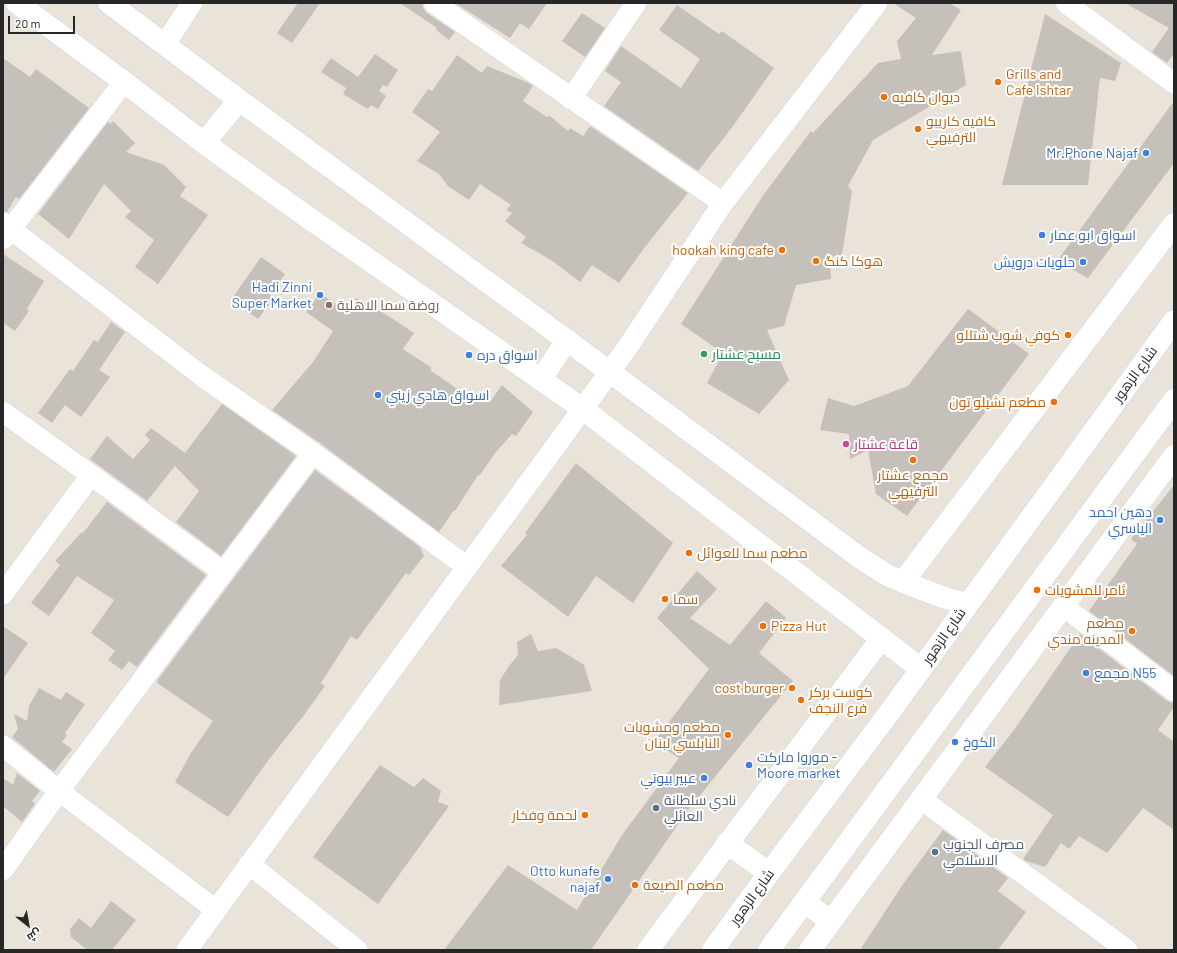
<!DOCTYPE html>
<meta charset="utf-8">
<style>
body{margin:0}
#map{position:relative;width:1177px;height:953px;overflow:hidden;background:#eae3d9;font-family:Barlow,Cairo,sans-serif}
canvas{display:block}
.frame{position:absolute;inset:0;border:4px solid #272727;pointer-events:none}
.north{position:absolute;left:8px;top:905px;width:40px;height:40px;-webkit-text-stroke:3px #fff;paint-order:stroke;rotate:149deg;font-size:11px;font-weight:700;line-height:16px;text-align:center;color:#272727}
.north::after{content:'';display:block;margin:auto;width:14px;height:18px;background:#272727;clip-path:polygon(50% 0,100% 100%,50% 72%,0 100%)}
.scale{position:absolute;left:8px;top:16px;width:67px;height:18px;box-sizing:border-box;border:2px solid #272727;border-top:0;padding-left:5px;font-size:12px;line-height:14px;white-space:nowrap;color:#272727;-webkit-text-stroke:3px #fff;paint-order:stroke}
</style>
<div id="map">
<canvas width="1177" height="953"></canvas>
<div class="frame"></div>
<div class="north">ش</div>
<div class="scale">20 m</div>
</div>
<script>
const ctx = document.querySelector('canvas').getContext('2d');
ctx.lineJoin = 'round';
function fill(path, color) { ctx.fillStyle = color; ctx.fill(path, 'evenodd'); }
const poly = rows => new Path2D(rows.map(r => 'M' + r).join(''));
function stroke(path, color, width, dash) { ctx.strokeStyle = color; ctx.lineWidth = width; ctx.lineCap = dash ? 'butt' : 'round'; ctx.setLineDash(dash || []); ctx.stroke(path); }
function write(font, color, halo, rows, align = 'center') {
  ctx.font = font + ' Barlow,Cairo,sans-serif'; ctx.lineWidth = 4; ctx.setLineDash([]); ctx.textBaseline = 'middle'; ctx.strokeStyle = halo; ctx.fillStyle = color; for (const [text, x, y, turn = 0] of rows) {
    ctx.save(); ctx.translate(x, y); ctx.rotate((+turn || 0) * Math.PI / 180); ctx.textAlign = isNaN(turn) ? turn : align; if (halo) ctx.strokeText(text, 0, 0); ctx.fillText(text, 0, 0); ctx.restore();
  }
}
fill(poly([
 [298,3,320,3,292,43,277,33],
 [400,3,422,3,423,8,427,13,455,32,449,40,436,30,437,28],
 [455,3,547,3,529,29,520,23,510,38],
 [893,3,949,3,961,10,932,55,961,51,966,85,873,140,848,186,852,191,842,255,830,257,831,279,796,285,784,326,767,330,789,380,759,414,707,383,723,353,681,324,762,197,811,131,813,133,878,63,901,59,897,41,916,18],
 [1125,3,1174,3,1174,54,1167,63,1152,52,1169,28],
 [677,5,719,34,722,31,774,68,733,126,698,171,604,106,621,82,605,71,621,46,681,88,700,59,659,30],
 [582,13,605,28,585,57,562,41],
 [1045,14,1121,63,1115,81,1100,78,1088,185,1002,185],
 [375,54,398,70,387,87,383,85,379,91,386,96,378,109,371,105,368,109,343,94,346,88,321,72,331,58,358,77],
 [457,55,482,73,487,66,529,83,533,86,523,101,547,117,550,116,568,131,570,128,583,136,590,126,688,193,645,247,619,283,592,265,580,282,551,260,521,243,526,237,505,221,512,213,506,210,511,205,480,184,469,200,448,186,439,174,417,161,440,132,412,112,428,89,432,91],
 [3,58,30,77,36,69,89,108,19,199,16,197,7,212,3,211],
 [1174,101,1174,163,1088,278,1057,261],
 [113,121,135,143,126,152,164,165,186,187,180,196,208,215,158,284,135,267,154,240,125,217,131,211,104,184,69,239,38,214,108,122,111,124],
 [3,254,44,281,27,309,29,311,15,331,3,323],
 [261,257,285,274,270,295,274,298,258,319,231,300],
 [320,293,347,312,356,298,387,315,414,333,403,349,432,368,430,370,472,399,477,392,490,402,502,385,533,412,516,436,512,434,496,452,479,476,478,475,455,511,454,510,439,532,320,443,272,410,313,362,333,331,306,312],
 [968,309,1029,354,907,516,876,494,868,450,850,459,849,434,820,430,828,398,854,406,908,386],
 [111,322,125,332,99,370,110,377,81,417,65,405,52,423,38,413,70,369,73,371,94,340,98,342],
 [222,404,296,456,221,556,176,522,199,491,175,466,147,501,90,459,107,436,133,459,150,440,145,435,151,428,185,453],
 [576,463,673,543,633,603,596,576,568,617,501,566,527,535,525,533],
 [315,470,420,547,424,556,409,575,406,573,357,640,351,636,321,683,325,686,304,715,267,762,228,817,175,782,191,753,213,721,157,683,158,682,157,681],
 [1174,485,1174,676,1089,611,1137,544,1131,539],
 [107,502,206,575,137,667,129,661,122,670,108,660,115,651,91,633,114,600,77,576,49,616,31,603,60,565,55,561,82,532,83,533],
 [697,571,717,589,690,618,730,645,766,601,786,618,759,653,793,681,688,810,591,950,444,950,508,865,577,910,622,835,679,758,654,742,709,669,657,618],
 [3,626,28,643,3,679],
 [531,634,538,651,556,648,570,656,584,665,592,691,499,705,500,680,509,666,518,655,517,642],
 [1080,634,1167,701,1174,703,1174,707,1158,730,1174,742,1174,830,1143,808,1107,853,1079,836,1069,849,1061,843,1045,867,1026,861,1023,859,1053,815,985,767,1014,730],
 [39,688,61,700,66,692,85,704,65,733,67,735,62,742,72,749,54,772,12,737,18,729,14,714,27,721,29,706],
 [380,765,414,787,423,778,441,791,438,802,449,806,378,904,313,857],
 [17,773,40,791,32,801,35,804,22,822,3,806,3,778,13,785],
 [943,830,1008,878,998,891,1026,912,998,950,860,950,903,884],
 [111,901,136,920,112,950,87,950,71,937,70,929,79,918,91,928]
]), '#c5c0b9');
const minor = poly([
 [434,3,723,203],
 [1066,3,1174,83],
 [165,44,192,3],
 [571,99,636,3],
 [3,223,202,376,313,453,467,567],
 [3,239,124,82],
 [3,412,91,475],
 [3,594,91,475,223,572],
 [1063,606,1174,691],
 [3,746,59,791,216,910],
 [921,799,1127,950],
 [249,864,357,950],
 [3,870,59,791,313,453],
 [187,950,625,351,723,203,877,3]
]);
const tertiary = poly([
 [17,3,124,82,204,143,303,214,583,409,921,669],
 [109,3,239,100,610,372,859,557,887,575,903,582,945,598,967,604],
 [204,143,239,100],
 [541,379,567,340],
 [903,582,1174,224],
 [648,950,881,639],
 [810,950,1174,456]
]);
const secondary = poly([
 [727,843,769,873],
 [804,902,831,921],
 [713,950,769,873,889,713,1174,321],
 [769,950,1174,400]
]);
stroke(minor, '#cfd1e0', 22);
stroke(tertiary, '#cfd1e0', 23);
stroke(secondary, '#cfd1e0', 23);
stroke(minor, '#fff', 21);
stroke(tertiary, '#fff', 22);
stroke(secondary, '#fff', 22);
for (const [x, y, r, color] of [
 [998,82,4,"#e8710a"],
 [884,97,4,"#e8710a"],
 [918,129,4,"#e8710a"],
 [1146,153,4,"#3f7fe0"],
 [1042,235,4,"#3f7fe0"],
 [782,250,4,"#e8710a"],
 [816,261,4,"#e8710a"],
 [1083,262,4,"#3f7fe0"],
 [320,295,4,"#3f7fe0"],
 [329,305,4,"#8d6e63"],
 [1068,335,4,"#e8710a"],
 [704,354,4,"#2e9e5b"],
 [469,355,4,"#3f7fe0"],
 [378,395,4,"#3f7fe0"],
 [1054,402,4,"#e8710a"],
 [846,444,4,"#d1479c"],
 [913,460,4,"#e8710a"],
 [1160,520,4,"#3f7fe0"],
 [689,553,4,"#e8710a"],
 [1037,590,4,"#e8710a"],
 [665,599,4,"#e8710a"],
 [763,626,4,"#e8710a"],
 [1132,631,4,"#e8710a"],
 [1086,673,4,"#3f7fe0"],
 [792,688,4,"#e8710a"],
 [801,700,4,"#e8710a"],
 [728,735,4,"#e8710a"],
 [955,742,4,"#3f7fe0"],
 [749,765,4,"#3f7fe0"],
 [704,778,4,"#3f7fe0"],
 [656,808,4,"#5c6f8a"],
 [585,815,4,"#e8710a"],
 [935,852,4,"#5c6f8a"],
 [608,879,4,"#3f7fe0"],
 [635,885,4,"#e8710a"]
]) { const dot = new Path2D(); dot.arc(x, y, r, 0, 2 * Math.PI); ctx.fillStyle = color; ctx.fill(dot); stroke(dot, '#fff', 1.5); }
write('14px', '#c56008', '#fff', [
 ["Grills and",1006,74],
 ["Cafe Ishtar",1006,90],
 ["ديوان كافيه",892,97],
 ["كافيه كاريبو",926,121],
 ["الترفيهي",926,137],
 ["hookah king cafe",774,250,"right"],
 ["هوكا كنگ",824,261],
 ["كوفي شوب شتللو",1060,335,"right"],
 ["مطعم تشيلو تون",1046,402,"right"],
 ["مجمع عشتار",913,475,"center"],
 ["الترفيهي",913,491,"center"],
 ["مطعم سما للعوائل",697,553],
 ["ثامر للمشويات",1045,590],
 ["سما",673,599],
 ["مطعم",1124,623,"right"],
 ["المدينه مندي",1124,639,"right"],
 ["Pizza Hut",771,626],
 ["cost burger",784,688,"right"],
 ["كوست بركر",809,692],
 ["فرع النجف",809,708],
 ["مطعم ومشويات",720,727,"right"],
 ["النابلسي لبنان",720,743,"right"],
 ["لحمة وفخار",577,815,"right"],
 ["مطعم الضيعة",643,885]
], 'left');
write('14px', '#366cbe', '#fff', [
 ["Mr.Phone Najaf",1138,153],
 ["اسواق ابو عمار",1050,235,"left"],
 ["حلويات درويش",1075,262],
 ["Hadi Zinni",312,287],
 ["Super Market",312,303],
 ["اسواق دره",477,355,"left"],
 ["اسواق هادي زيني",386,395,"left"],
 ["دهين احمد",1152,512],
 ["الياسري",1152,528],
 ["مجمع N55",1094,673,"left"],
 ["الكوخ",963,742,"left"],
 ["موروا ماركت -",757,757,"left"],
 ["Moore market",757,773,"left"],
 ["عبير بيوتي",696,778],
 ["Otto kunafe",600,871],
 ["najaf",600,887]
], 'right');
write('14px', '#785e54', '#fff', [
 ["روضة سما الاهلية",337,305]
], 'left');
write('14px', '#27864d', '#fff', [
 ["مسبح عشتار",712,354]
], 'left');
write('14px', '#272727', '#fff', [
 ["شارع الزهور",1135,374,-54],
 ["شارع الزهور",944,636,-55],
 ["شارع الزهور",752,897,-54]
]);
write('14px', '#b23c85', '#fff', [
 ["قاعة عشتار",854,444]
], 'left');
write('14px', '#4e5e75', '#fff', [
 ["نادي سلطانة",664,800],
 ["العائلي",664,816],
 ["مصرف الجنوب",943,844],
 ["الاسلامي",943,860]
], 'left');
</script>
